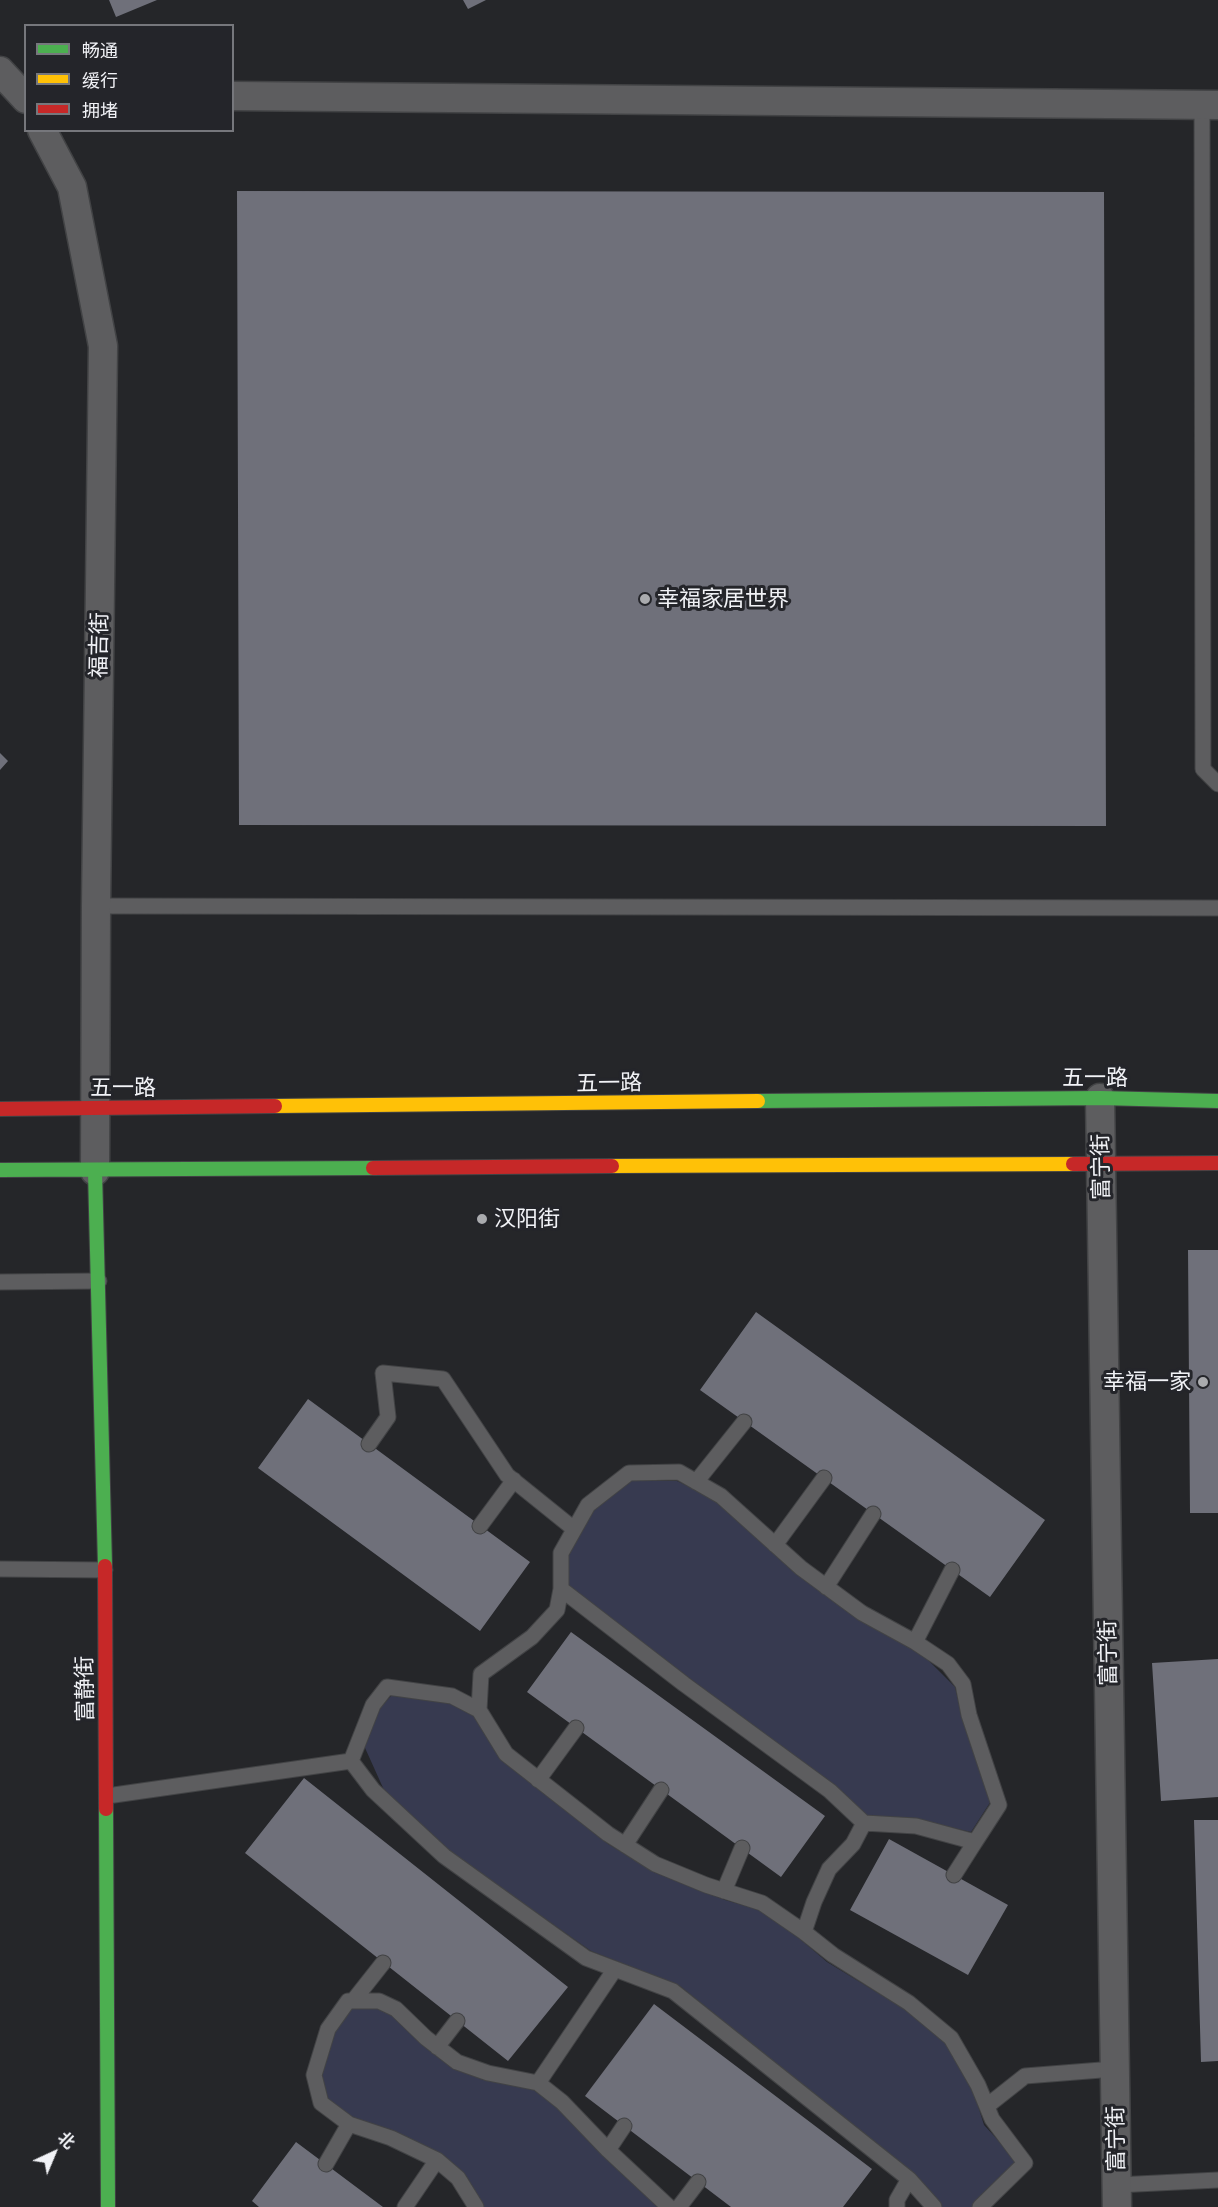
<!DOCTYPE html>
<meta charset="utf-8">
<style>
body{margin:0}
#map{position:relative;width:1218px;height:2207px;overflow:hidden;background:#252629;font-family:Commissioner,"Noto Sans SC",sans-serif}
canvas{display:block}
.legend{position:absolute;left:24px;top:24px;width:210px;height:108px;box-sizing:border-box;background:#24252a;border:2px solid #76777c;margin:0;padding:8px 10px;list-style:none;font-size:18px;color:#f1f2f6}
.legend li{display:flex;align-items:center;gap:12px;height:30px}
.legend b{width:30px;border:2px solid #76777c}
.north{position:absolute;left:24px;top:2123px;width:60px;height:60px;-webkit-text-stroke:4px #24252a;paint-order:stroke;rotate:44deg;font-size:16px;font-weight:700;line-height:24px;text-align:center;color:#f1f2f6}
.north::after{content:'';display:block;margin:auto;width:21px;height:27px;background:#f1f2f6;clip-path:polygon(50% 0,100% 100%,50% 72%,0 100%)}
</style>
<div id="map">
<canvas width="1218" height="2207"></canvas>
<ul class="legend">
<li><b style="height:8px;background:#4caf50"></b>畅通</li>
<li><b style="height:8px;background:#ffc107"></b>缓行</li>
<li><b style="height:8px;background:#c62828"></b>拥堵</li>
</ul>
<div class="north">北</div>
</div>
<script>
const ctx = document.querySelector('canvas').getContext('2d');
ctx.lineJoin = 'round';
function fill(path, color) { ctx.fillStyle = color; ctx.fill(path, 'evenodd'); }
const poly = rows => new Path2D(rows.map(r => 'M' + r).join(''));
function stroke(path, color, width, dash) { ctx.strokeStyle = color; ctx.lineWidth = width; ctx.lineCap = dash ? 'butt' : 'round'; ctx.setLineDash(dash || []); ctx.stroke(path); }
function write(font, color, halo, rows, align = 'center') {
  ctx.font = font + ' Commissioner,"Noto Sans SC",sans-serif'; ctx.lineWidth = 6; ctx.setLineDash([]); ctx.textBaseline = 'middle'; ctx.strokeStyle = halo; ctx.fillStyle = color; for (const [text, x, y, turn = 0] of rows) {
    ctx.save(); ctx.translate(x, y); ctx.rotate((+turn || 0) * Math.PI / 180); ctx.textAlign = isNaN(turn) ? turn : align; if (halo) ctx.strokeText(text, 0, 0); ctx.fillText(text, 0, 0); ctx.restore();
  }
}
fill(poly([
 [630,1480,677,1481,716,1500,864,1622,924,1656,955,1687,962,1717,991,1801,971,1832,919,1820,865,1816,835,1788,566,1585,567,1555,588,1513],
 [392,1695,450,1703,474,1713,502,1760,608,1844,656,1873,725,1900,760,1910,800,1939,827,1962,906,2010,947,2044,974,2093,984,2125,1018,2162,974,2207,942,2207,912,2174,680,1986,591,1951,453,1854,384,1790,361,1739,380,1708],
 [378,2006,391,2012,424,2044,534,2086,662,2207,481,2207,463,2179,354,2121,327,2102,318,2077,333,2033,348,2008]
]), '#373a50');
fill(poly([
 [109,0,157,0,116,17],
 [463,0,486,0,468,9],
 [237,191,1104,192,1106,826,239,825],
 [0,753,8,761,0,770],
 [1188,1250,1218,1250,1218,1513,1190,1513],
 [756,1312,1045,1520,990,1597,700,1390],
 [308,1399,530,1562,480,1631,258,1468],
 [571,1632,825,1816,781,1877,527,1692],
 [1218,1659,1218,1797,1161,1801,1152,1663],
 [304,1778,568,1987,508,2061,245,1853],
 [1194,1820,1218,1820,1218,2061,1201,2062],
 [889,1839,1008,1905,968,1975,850,1910],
 [654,2004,872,2169,843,2207,731,2207,585,2096],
 [296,2142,383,2207,259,2207,252,2201]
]), '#6f707a');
const lane = poly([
 [1202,105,1203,769,1218,784],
 [96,906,1218,908],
 [0,1282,99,1281],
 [369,1444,388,1417,383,1373,443,1379,507,1475,574,1529],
 [696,1482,744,1422],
 [480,1526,514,1480],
 [775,1545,824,1478],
 [0,1569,105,1570],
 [826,1587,873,1514],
 [915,1642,952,1570],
 [479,1710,481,1674,532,1637,557,1610,561,1589,561,1553,588,1505,629,1473,679,1472,721,1496,801,1568,862,1613,915,1642,948,1664,963,1684,969,1715,999,1805,975,1842,916,1826,864,1823,830,1791,684,1684,561,1589],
 [351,1761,373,1705,387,1687,452,1696,479,1710,506,1754,608,1834,655,1864,706,1885,762,1903,804,1932,833,1955,909,2003,951,2038,978,2085,992,2119,1025,2163,980,2207],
 [351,1761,373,1790,444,1856,586,1958,673,1991,909,2179,934,2207],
 [538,1780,576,1728],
 [107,1796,351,1761],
 [625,1845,661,1790],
 [954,1875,975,1842],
 [724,1891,742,1848],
 [804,1932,814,1902,829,1869,853,1844,864,1823],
 [353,2001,383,1963],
 [437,2047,457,2021],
 [538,2083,615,1969],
 [987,2106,1025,2076,1114,2069],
 [608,2150,624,2126],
 [326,2164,349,2124],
 [1117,2185,1218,2180],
 [405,2207,437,2160],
 [476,2207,458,2178,437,2160,391,2138,349,2124,321,2103,314,2075,328,2029,348,2001,379,2001,396,2009,426,2038,457,2062,488,2073,538,2083,562,2102,608,2150,669,2207],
 [679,2207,698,2182],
 [897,2207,897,2200,909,2179]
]);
const street = poly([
 [0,71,26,99],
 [232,96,1218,105],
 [42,130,72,187,103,346,96,906,95,1171],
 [1100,1098,1117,2207]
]);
const fast = poly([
 [758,1101,1100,1098,1218,1101],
 [0,1170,373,1168],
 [95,1171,105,1566],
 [106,1809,108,2207]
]);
const slow = poly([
 [275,1106,758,1101],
 [612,1166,1073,1164]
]);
const jam = poly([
 [0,1109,275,1106],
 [1073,1164,1218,1163],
 [373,1168,612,1166],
 [105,1566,106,1809]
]);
stroke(lane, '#424345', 17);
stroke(street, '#424345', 31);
stroke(fast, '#424345', 16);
stroke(slow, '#424345', 16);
stroke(jam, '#424345', 16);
stroke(lane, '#5d5d5f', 15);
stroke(street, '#5d5d5f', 28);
stroke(fast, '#4caf50', 14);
stroke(slow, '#ffc107', 14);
stroke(jam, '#c62828', 14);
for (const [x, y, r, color] of [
 [645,599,6,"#aaabae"],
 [482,1219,6,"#aaabae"],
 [1203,1382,6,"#aaabae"]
]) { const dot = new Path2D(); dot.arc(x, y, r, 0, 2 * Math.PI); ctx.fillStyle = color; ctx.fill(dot); stroke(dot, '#24252a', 2); }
write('22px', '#f1f2f6', '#24252a', [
 ["幸福家居世界",657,599],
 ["汉阳街",494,1219],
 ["幸福一家",1191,1382,"right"]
], 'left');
write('22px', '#f1f2f6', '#24252a', [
 ["福吉街",99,645,-89],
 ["五一路",1095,1078],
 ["五一路",609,1083,-1],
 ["五一路",123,1088],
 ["富宁街",1101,1167,-91],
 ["富宁街",1108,1653,-91],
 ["富静街",85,1689,-91],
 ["富宁街",1116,2139,-91]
]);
</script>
